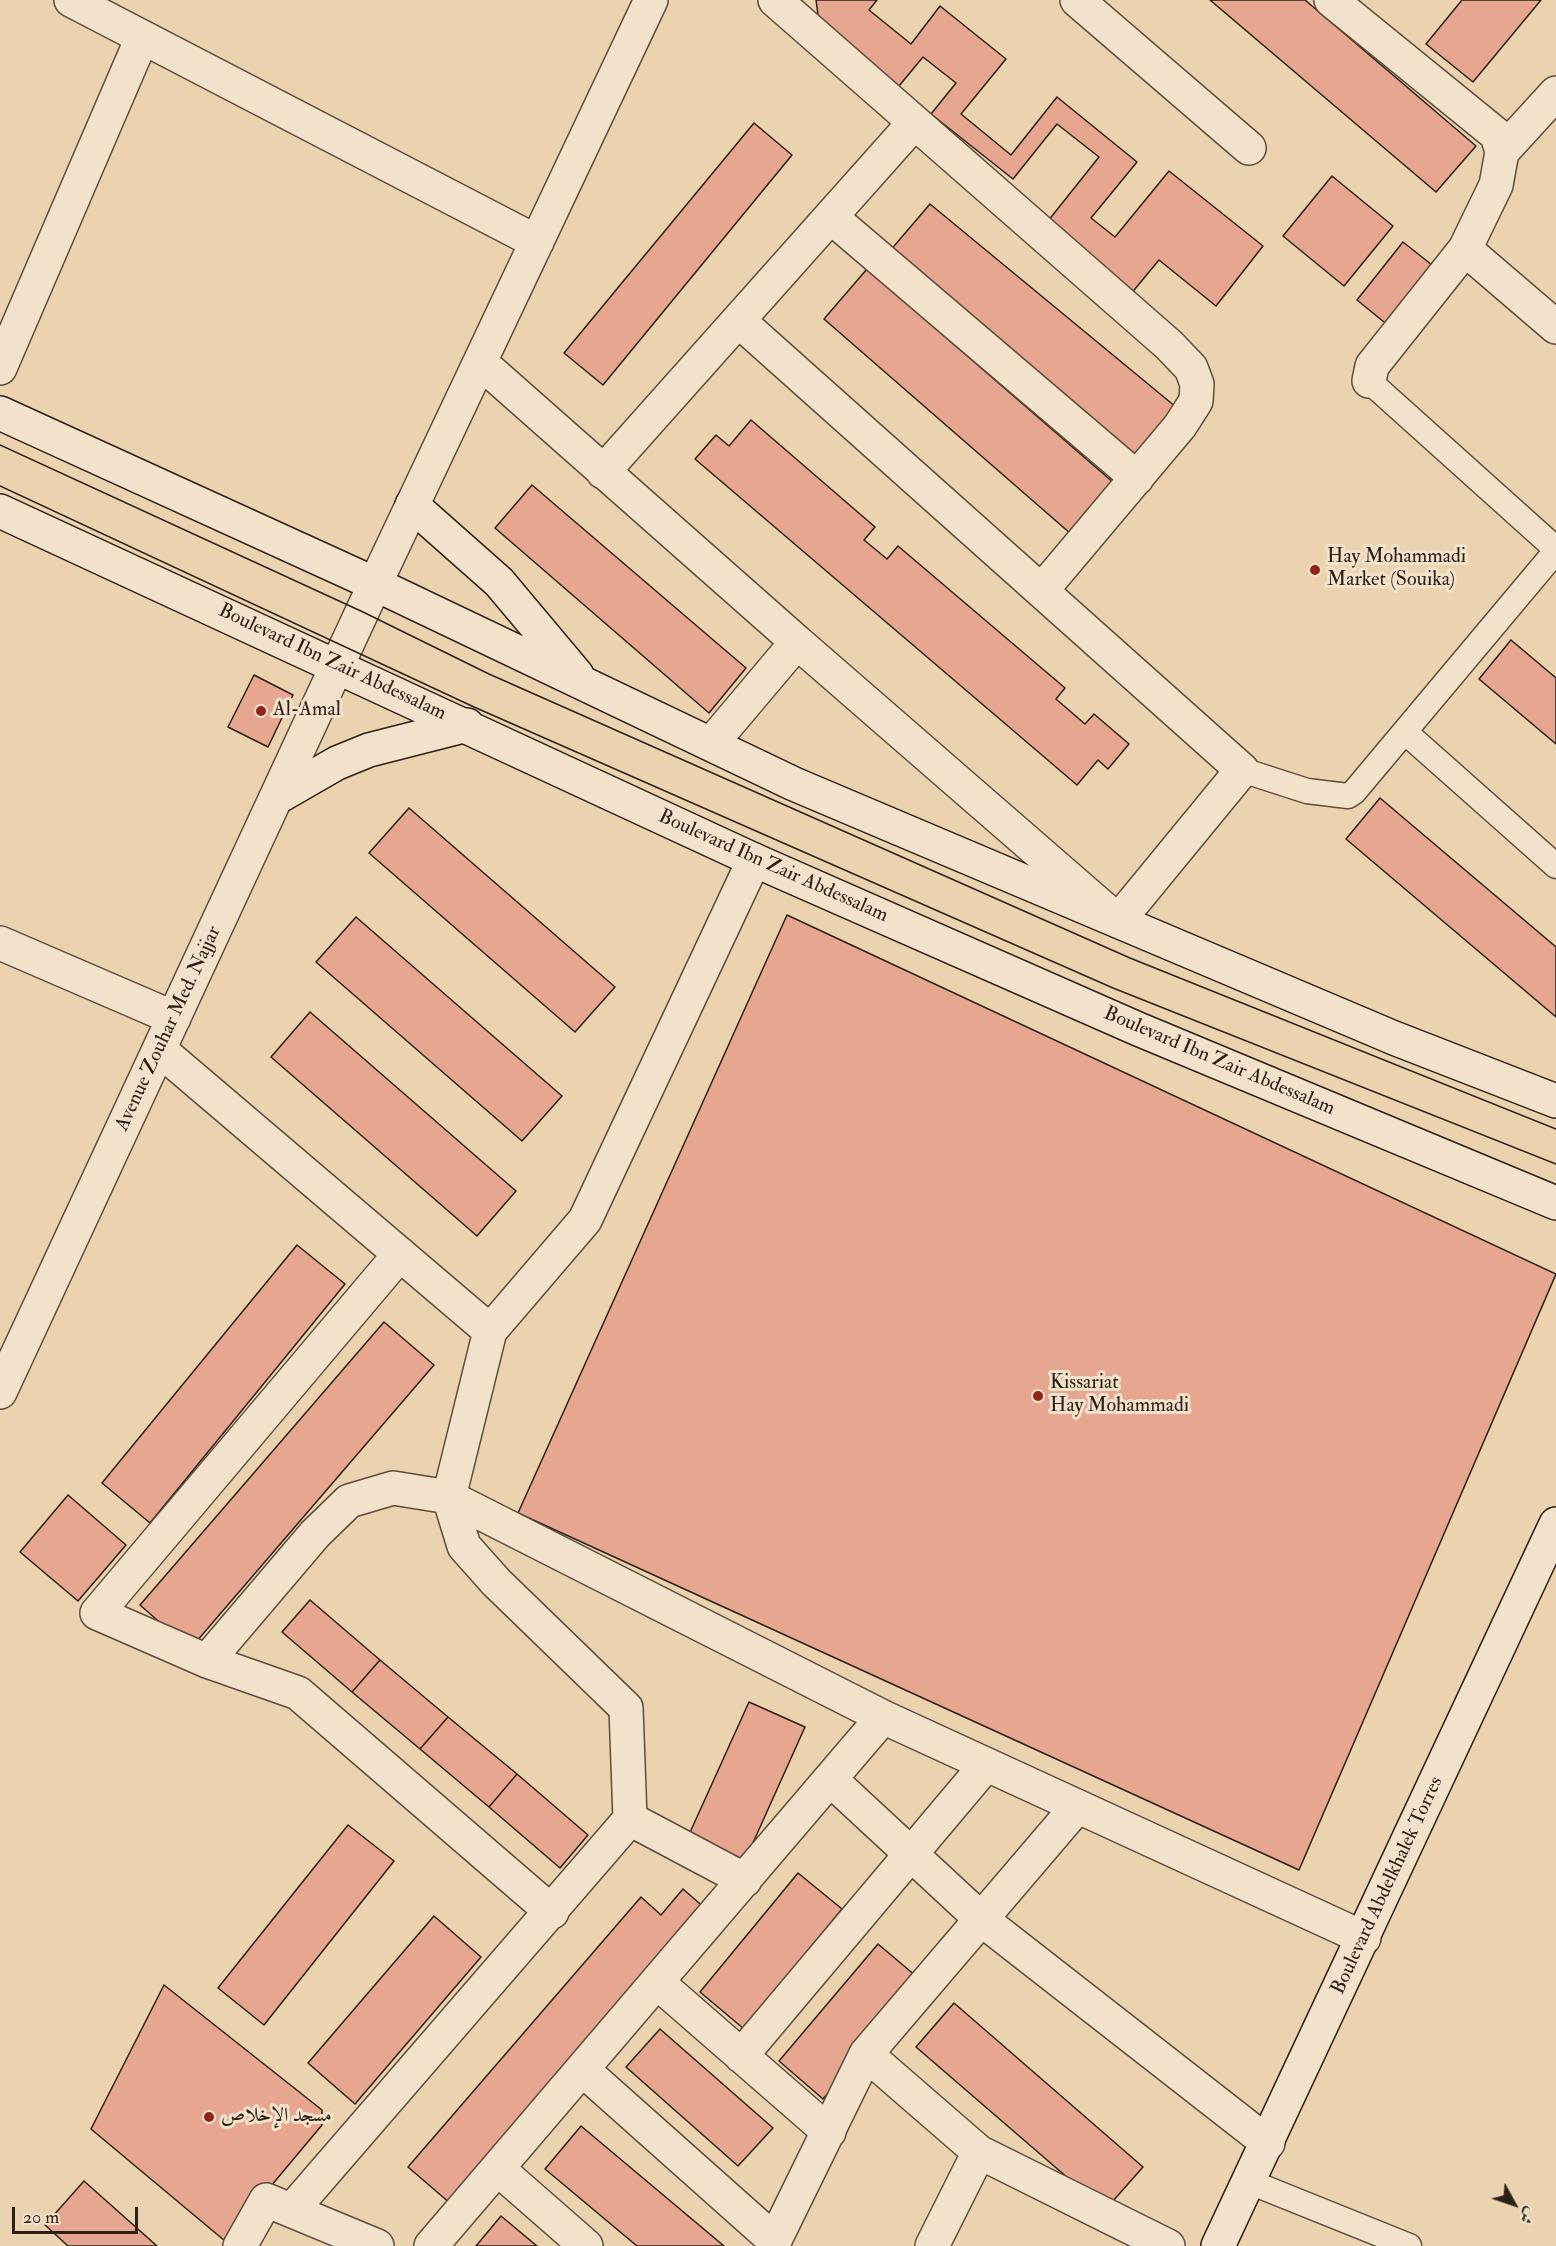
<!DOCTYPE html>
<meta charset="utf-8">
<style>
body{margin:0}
#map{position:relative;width:1556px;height:2246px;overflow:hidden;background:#ebd3b0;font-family:"IM FELL Double Pica",Amiri,serif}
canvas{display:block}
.north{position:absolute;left:1484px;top:2174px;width:60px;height:60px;-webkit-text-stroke:4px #f2e2cc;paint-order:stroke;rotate:130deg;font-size:16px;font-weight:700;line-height:24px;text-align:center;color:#2c2018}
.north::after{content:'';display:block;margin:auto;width:21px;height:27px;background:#2c2018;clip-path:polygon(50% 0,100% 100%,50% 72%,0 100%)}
.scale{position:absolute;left:12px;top:2207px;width:126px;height:27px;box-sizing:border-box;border:3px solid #2c2018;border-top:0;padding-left:8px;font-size:18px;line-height:21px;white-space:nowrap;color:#2c2018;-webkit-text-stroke:4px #f2e2cc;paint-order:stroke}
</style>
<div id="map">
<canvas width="1556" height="2246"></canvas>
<div class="north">ش</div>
<div class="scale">20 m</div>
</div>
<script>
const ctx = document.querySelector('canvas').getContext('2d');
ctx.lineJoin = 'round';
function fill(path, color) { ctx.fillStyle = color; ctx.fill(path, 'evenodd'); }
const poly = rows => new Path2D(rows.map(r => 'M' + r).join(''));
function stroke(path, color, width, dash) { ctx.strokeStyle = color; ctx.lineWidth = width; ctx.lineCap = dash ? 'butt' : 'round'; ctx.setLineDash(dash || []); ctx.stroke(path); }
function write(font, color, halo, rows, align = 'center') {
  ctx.font = font + ' "IM FELL Double Pica",Amiri,serif'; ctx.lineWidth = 6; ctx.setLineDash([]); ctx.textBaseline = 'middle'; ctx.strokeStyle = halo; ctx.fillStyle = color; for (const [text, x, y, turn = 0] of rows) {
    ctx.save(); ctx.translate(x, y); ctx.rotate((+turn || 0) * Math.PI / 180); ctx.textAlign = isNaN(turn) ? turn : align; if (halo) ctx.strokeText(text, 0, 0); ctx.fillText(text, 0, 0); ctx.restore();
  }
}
const building = poly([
 [816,0,877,0,869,10,911,44,940,6,1006,59,961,114,1011,155,1057,97,1137,162,1091,218,1115,237,1169,171,1263,246,1216,306,1159,260,1130,295,1044,226,1099,157,1057,124,1013,179,931,114,956,83,923,57,899,86,819,22,816,0],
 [1210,0,1305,0,1476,146,1436,192,1210,0],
 [1462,0,1541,0,1473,82,1426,44,1462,0],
 [754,123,792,155,603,385,564,353,754,123],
 [1332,176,1393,226,1344,286,1283,236,1332,176],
 [930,204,1182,412,1142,461,889,252,930,204],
 [1403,242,1442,273,1395,331,1357,300,1403,242],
 [867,269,1115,484,1071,534,824,319,867,269],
 [751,420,875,527,864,540,887,559,898,546,1065,688,1056,699,1085,724,1094,714,1129,744,1108,769,1098,760,1077,785,695,459,716,435,729,446,751,420],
 [532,485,746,668,709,713,495,528,532,485],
 [1511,640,1556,678,1556,744,1479,679,1511,640],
 [254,675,293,695,268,747,228,727,254,675],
 [1380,798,1556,947,1556,1017,1346,839,1380,798],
 [409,808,615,987,575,1032,369,853,409,808],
 [787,915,1556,1274,1299,1870,518,1513,787,915],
 [356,917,562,1096,522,1141,316,962,356,917],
 [310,1012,516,1191,477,1236,271,1057,310,1012],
 [297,1245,345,1284,150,1523,102,1483,297,1245],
 [384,1322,434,1365,190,1649,140,1605,384,1322],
 [68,1495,126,1545,78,1601,20,1552,68,1495],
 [310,1600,380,1660,352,1692,282,1632,310,1600],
 [380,1660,448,1717,420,1749,352,1692,380,1660],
 [749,1702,805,1727,743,1865,687,1839,749,1702],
 [448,1717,517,1774,489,1807,420,1749,448,1717],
 [517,1774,588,1835,560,1868,489,1807,517,1774],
 [348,1825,394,1861,264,2025,218,1988,348,1825],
 [798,1873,842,1909,744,2029,700,1992,798,1873],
 [683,1889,707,1910,451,2204,408,2167,641,1897,661,1915,683,1889],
 [434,1916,481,1957,355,2104,308,2063,434,1916],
 [878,1944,923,1982,823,2099,779,2061,878,1944],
 [164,1985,322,2110,322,2125,225,2241,91,2129,164,1985],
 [954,2003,1143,2167,1105,2210,916,2047,954,2003],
 [660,2029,773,2128,738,2166,626,2067,660,2029],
 [581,2126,724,2246,637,2246,545,2169,581,2126],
 [84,2181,157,2246,68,2246,45,2225,84,2181],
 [501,2216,537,2246,476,2246,501,2216]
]);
fill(building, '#e6a690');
stroke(building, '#2c2018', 1.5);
const lane = poly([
 [1369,381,1556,549],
 [1405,732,1556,866],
 [1242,770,1307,791,1348,796,1354,792,1556,551],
 [1250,2182,1409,2246]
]);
const street = poly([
 [71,0,537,242],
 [775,0,1169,345,1191,368,1197,384,1196,401,1180,426,1042,590],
 [1077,0,1249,148],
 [1331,0,1497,135,1502,152,1496,185,1465,249,1372,366,1369,381],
 [1502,152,1556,93],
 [831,217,1137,478],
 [1465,249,1556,327],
 [739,321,1242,770,1118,921,797,642],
 [480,362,797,642,711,744],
 [0,368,142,38],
 [603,472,914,123],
 [754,860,585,1220,490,1331,449,1497,883,1717,1364,1938],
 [0,943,174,1018],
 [160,1050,490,1331],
 [400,1254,97,1613,207,1661,298,1693,552,1912],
 [0,1392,375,584,651,0],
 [207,1661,315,1534,349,1501,393,1488,449,1497,464,1546,496,1582,626,1708,630,1819,292,2210],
 [830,1779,981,1919,1268,2143],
 [630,1819,745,1880],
 [658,1983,829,2132],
 [866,2054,979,2152,1168,2246],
 [741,2056,985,1766],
 [583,2070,775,2241],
 [498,2169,586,2246],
 [240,2246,266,2200,377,2246],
 [431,2246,883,1717],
 [772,2246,866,2054,1076,1808],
 [932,2246,979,2152]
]);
const secondary = poly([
 [0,413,375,584,794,784,1394,1038,1556,1101],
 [412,505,499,582,577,675],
 [0,511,754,860,1138,1029,1556,1203],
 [278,797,337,763,369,750,467,725],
 [1218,2246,1556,1524]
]);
stroke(lane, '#5c4d3e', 27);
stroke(street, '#5c4d3e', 36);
stroke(secondary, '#2c2018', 36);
stroke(lane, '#f2e2cc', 24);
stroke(street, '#f2e2cc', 33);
stroke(secondary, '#f2e2cc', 33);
stroke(poly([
 [0,445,363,612,489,674,1130,958,1556,1129],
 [0,486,474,707,1113,988,1556,1164]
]), '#2c2018', 1.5);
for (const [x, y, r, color] of [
 [1315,570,6,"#8f2418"],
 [261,711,6,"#8f2418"],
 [1038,1396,6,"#8f2418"],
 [209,2117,6,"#8f2418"]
]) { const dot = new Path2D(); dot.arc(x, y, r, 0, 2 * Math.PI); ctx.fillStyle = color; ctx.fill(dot); stroke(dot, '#f2e2cc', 2); }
write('20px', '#2c2018', '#f2e2cc', [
 ["Hay Mohammadi",1327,558],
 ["Market (Souika)",1327,581],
 ["Al-Amal",273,711],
 ["Kissariat",1050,1384],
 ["Hay Mohammadi",1050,1407],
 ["مسجد الإخلاص",221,2117]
], 'left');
write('20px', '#2c2018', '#f2e2cc', [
 ["Boulevard Ibn Zair Abdessalam",332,663,25],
 ["Boulevard Ibn Zair Abdessalam",773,867,24],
 ["Avenue Zouhar Med. Najjar",169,1029,-65],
 ["Boulevard Ibn Zair Abdessalam",1219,1062,23],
 ["Boulevard Abdelkhalek Torres",1388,1886,-65]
]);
</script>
